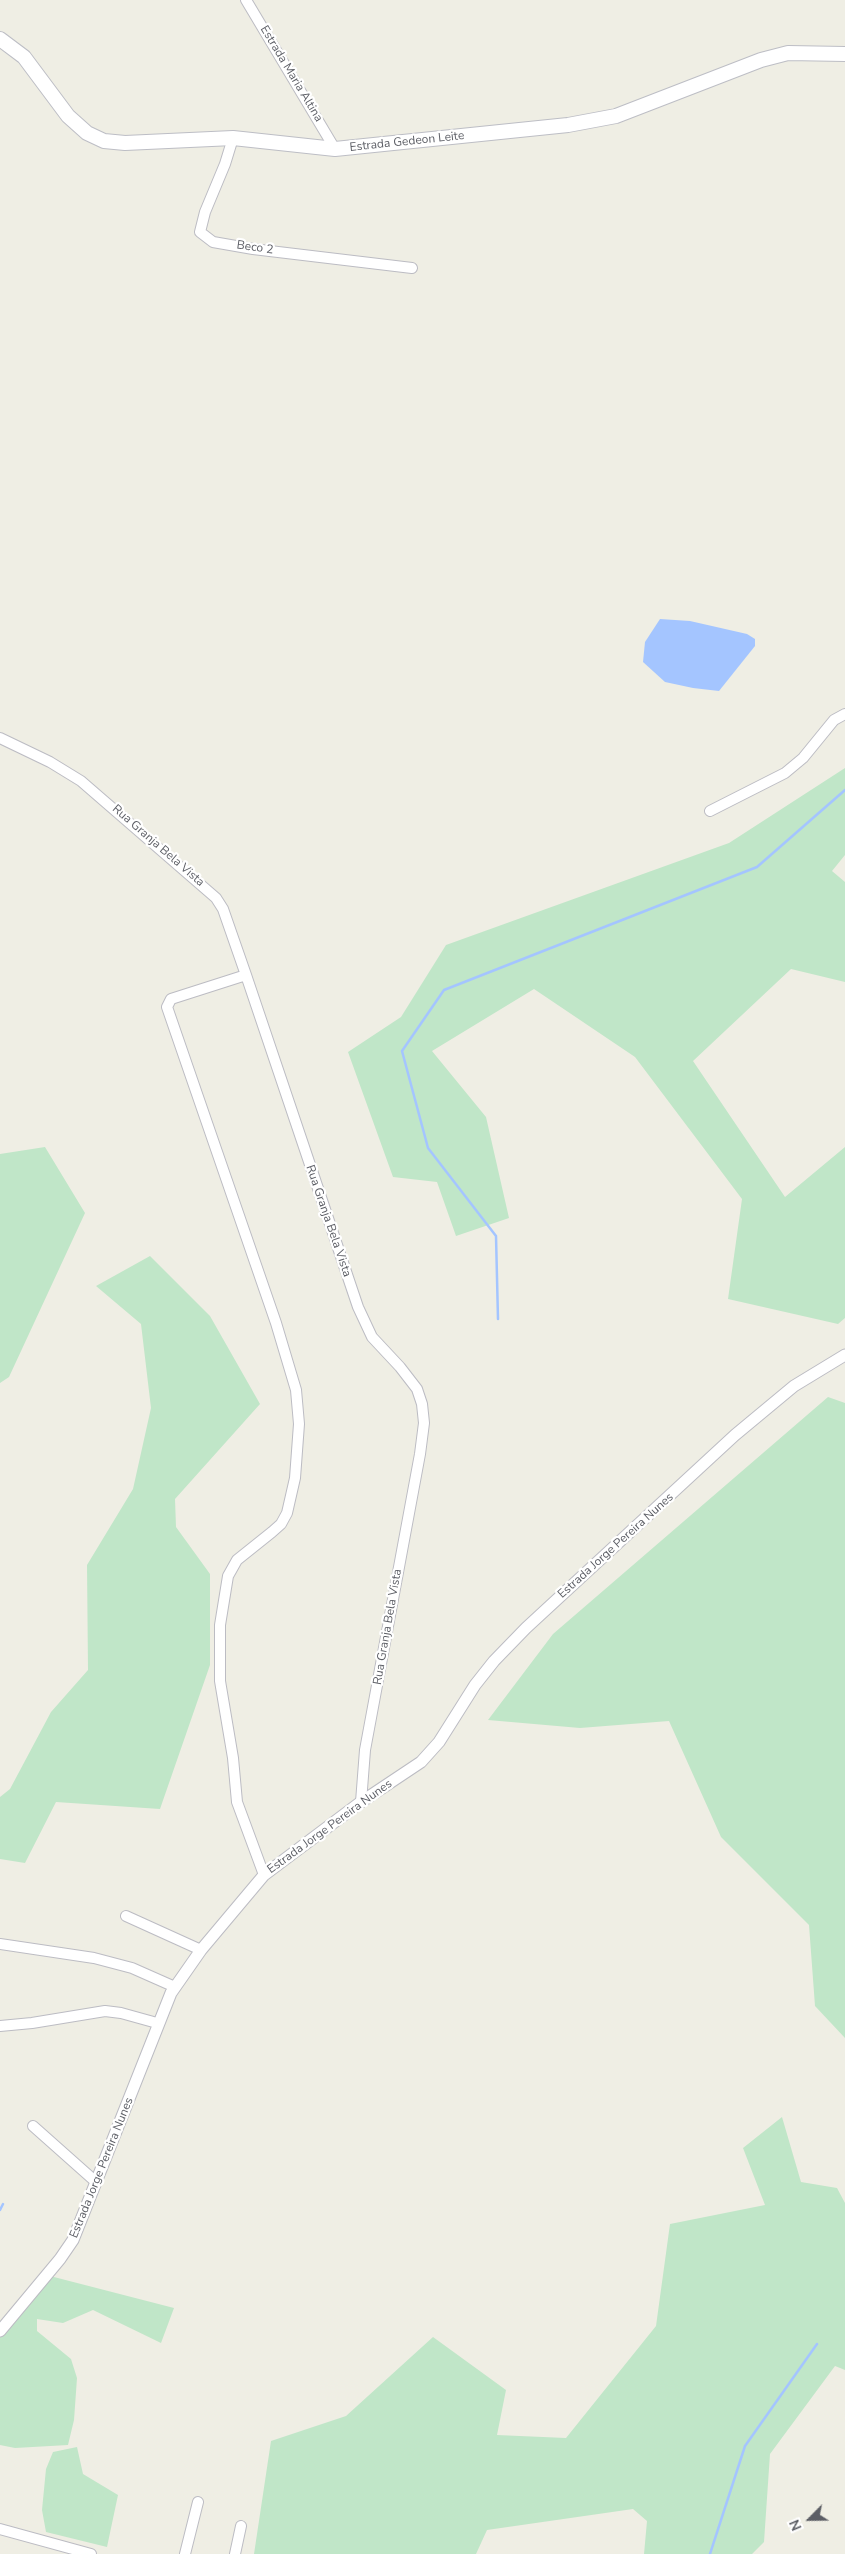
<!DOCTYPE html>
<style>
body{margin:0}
#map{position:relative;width:845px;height:2554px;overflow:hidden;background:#efeee4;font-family:"Nunito Sans",sans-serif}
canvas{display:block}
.north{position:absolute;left:785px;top:2494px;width:50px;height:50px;-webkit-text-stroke:4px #fff;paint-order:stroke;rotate:247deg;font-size:14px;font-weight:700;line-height:20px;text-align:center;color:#5c5e65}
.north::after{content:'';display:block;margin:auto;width:18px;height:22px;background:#5c5e65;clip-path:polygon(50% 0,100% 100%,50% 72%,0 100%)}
</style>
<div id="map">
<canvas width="845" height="2554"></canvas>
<div class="north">N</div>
</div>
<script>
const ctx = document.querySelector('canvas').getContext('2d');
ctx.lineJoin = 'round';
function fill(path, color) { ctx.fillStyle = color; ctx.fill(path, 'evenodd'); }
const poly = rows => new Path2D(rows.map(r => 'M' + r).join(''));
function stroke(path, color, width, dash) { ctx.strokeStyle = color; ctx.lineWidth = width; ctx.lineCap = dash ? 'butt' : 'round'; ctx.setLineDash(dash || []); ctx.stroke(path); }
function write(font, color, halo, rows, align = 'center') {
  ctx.font = font + ' "Nunito Sans",sans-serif'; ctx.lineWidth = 4.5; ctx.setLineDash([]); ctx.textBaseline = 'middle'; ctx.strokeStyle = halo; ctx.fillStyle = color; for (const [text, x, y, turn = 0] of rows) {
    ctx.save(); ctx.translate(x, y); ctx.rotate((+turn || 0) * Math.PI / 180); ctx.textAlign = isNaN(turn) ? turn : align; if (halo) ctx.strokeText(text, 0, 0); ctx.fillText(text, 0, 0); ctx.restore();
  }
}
fill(poly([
 [845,768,845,855,832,871,845,882,845,982,791,969,693,1061,785,1197,845,1147,845,1318,838,1324,728,1299,742,1199,635,1057,534,989,432,1051,486,1117,509,1218,456,1236,437,1182,393,1177,348,1052,401,1017,446,945,729,843],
 [45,1147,85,1213,9,1377,0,1383,0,1154],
 [150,1256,210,1316,260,1404,175,1499,176,1527,210,1574,210,1665,160,1809,56,1802,25,1863,0,1859,0,1797,10,1789,51,1712,88,1670,87,1565,133,1489,151,1408,141,1324,96,1286],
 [828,1397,845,1403,845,2038,815,2006,809,1925,721,1837,669,1721,580,1728,488,1720,553,1634],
 [782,2117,801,2182,837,2188,845,2203,845,2370,835,2366,770,2454,764,2542,752,2554,644,2554,647,2521,633,2509,487,2530,476,2554,254,2554,271,2441,346,2416,433,2337,506,2390,497,2435,566,2438,656,2326,670,2224,765,2205,743,2148],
 [50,2276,174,2308,161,2343,93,2310,63,2323,37,2319,37,2331,71,2359,77,2378,74,2420,68,2445,15,2448,0,2445,0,2332],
 [77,2447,83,2474,118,2495,107,2547,46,2532,42,2510,46,2469,53,2452]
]), '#c0e6c8');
fill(poly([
 [660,619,690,621,747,634,755,639,755,646,719,691,693,688,665,682,643,662,645,642]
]), '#a4c5ff');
stroke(poly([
 [498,1319,496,1236,428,1148,402,1051,444,990,757,867,845,790],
 [0,2210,3,2204],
 [710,2554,745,2446,817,2344]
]), '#a4c5ff', 2.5);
const minor = poly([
 [246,0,335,149],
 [233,138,225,164,205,212,200,232,213,242,253,249,412,268],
 [0,738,50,762,81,781,216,898,223,909,246,975,358,1307,372,1337,400,1367,417,1389,422,1404,424,1423,420,1454,365,1750,361,1802],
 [710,811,785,773,803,758,834,720,845,714],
 [246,975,171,999,167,1007,276,1323,296,1390,299,1424,295,1478,287,1513,281,1524,272,1532,237,1560,228,1576,220,1625,220,1681,233,1758,237,1802,264,1875],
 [126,1916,201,1950],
 [0,1944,94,1958,132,1968,175,1987],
 [0,2026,32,2023,105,2011,121,2013,157,2023],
 [33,2126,96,2182],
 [0,2529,91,2554],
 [185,2554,198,2502],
 [235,2554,241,2526]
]);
const tertiary = poly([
 [0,2331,60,2259,73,2240,171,1993,201,1950,264,1875,361,1802,421,1762,439,1742,475,1685,494,1661,526,1628,735,1435,794,1386,845,1355]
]);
const secondary = poly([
 [0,39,24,57,68,116,87,133,104,141,125,143,233,138,335,149,568,125,616,116,761,60,788,53,845,54]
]);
stroke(minor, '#bcbcc3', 12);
stroke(tertiary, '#bcbcc3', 13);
stroke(secondary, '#bdbec5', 16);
stroke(minor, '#fff', 10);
stroke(tertiary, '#fff', 11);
stroke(secondary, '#fff', 14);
write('12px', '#5c5e65', '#fff', [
 ["Estrada Maria Altina",291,74,59],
 ["Estrada Gedeon Leite",407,142,-6],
 ["Beco 2",255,248,8],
 ["Rua Granja Bela Vista",158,846,41],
 ["Rua Granja Bela Vista",328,1221,71],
 ["Estrada Jorge Pereira Nunes",616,1546,-42],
 ["Rua Granja Bela Vista",388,1627,-80],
 ["Estrada Jorge Pereira Nunes",330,1827,-36],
 ["Estrada Jorge Pereira Nunes",102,2168,-68]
]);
</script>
